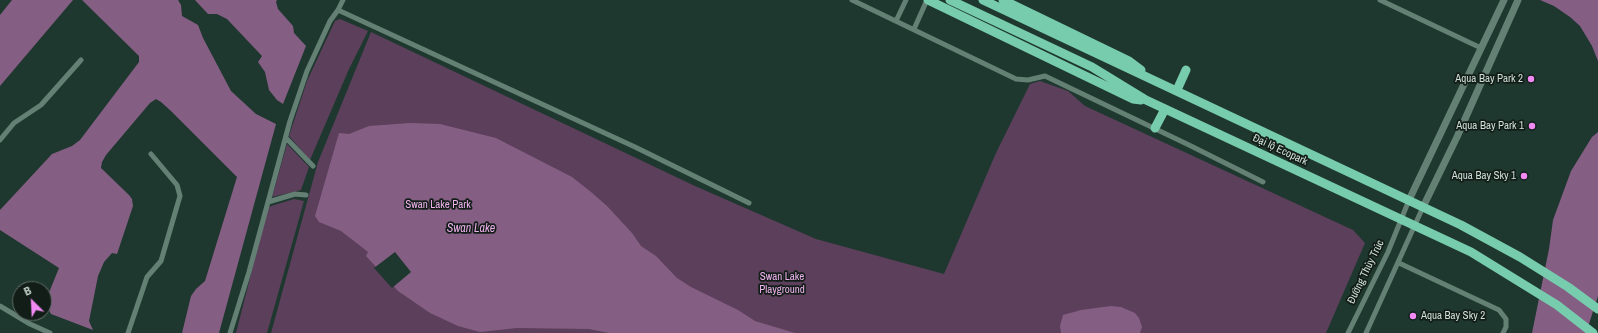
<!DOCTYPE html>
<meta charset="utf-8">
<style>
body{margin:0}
#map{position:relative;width:1598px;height:333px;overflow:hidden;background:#1f382f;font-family:"Archivo Narrow",sans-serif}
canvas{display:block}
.north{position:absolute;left:12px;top:281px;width:40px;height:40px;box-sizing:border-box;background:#121d18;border:1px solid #5e6b65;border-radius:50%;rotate:336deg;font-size:11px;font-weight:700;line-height:16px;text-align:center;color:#d0dfd9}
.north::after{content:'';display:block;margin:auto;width:14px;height:18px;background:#f28af3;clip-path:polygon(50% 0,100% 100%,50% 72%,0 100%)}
</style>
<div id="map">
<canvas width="1598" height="333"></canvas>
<div class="north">B</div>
</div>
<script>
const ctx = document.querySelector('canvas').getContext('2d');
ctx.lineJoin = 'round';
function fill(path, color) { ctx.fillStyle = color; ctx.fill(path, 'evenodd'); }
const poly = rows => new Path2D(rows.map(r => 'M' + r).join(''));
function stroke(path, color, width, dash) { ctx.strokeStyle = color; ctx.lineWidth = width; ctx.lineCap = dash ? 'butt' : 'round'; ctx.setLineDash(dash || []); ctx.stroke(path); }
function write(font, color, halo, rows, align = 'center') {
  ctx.font = font + ' "Archivo Narrow",sans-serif'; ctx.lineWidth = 3.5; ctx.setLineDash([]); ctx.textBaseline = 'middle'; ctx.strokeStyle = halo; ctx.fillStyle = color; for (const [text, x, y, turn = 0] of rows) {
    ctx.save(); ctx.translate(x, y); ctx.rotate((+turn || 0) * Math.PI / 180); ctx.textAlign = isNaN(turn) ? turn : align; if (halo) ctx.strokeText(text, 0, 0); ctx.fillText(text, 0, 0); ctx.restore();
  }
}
fill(poly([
 [340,19,368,31,349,69,310,160,289,136,307,81,335,21],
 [371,32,695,186,816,239,944,274,996,153,1030,84,1040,81,1068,91,1085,106,1353,230,1365,243,1326,333,271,333,318,162],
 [287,144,309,167,301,190,272,197],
 [294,199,304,201,267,333,236,333,268,207]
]), '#5b3f5b');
fill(poly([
 [12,0,73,0,0,86,0,15],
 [82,0,178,0,181,5,182,16,198,25,203,38,231,91,256,114,276,124,219,333,182,333,191,296,196,289,205,281,237,177,171,111,161,102,156,99,150,103,106,155,102,162,101,168,129,195,132,199,133,206,117,254,112,253,104,262,98,276,89,321,93,330,51,314,47,306,48,295,59,268,0,230,0,210,52,154,72,146,80,140,139,62,139,56],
 [195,0,277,0,276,2,278,9,293,26,294,33,306,46,283,104,277,100,269,90,265,72,258,62,262,56,227,19,217,14,208,14],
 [1540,0,1598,0,1598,61,1592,46,1580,26,1570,17,1554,6],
 [410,123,440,124,496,138,572,177,591,192,607,206,632,233,641,246,656,256,677,278,691,287,738,310,755,321,795,333,609,333,589,329,517,328,480,332,458,326,430,313,398,291,366,256,368,252,354,241,341,231,319,222,315,216,339,133,349,134,369,126],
 [1598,132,1598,296,1586,333,1532,333,1549,249,1553,220,1571,171,1592,137],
 [1111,306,1121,307,1135,313,1139,318,1142,327,1140,333,1061,333,1060,326,1063,315,1081,310]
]), '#855e84');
fill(poly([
 [395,252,411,272,392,288,374,268]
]), '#1f382f');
stroke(poly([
 [852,0,1016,79,1028,80,1045,76,1189,145,1263,182],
 [1380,0,1481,48],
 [338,10,635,147,749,203],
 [896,21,906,0],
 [914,29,927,0],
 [286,138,313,166],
 [0,140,14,123,41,105,81,60],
 [268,202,295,194,306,195],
 [1399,263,1499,310,1506,319,1506,327,1503,333],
 [0,306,30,324,50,333],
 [128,333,147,277,161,261,180,196,177,185,151,154],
 [230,333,249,272,290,121,307,71,330,21,338,10,343,0],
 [1348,333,1388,252,1409,200],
 [1366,333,1423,207]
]), '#648075', 5);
stroke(poly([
 [1409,200,1504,0],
 [1423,207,1457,137,1518,0]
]), '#648075', 7);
stroke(poly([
 [928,0,1133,99,1141,100],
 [950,0,1092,67,1146,100,1471,252,1557,305,1593,333],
 [983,0,1461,225,1520,257,1568,287,1598,309],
 [1003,0,1129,61,1141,70],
 [1177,90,1186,70],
 [1155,128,1165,109]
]), '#77ccae', 9);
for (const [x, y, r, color] of [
 [1531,79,4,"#f28af3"],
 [1532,126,4,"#f28af3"],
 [1524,176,4,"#f28af3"],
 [1413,316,4,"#f28af3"]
]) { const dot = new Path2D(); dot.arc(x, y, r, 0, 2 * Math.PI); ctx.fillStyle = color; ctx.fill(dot); stroke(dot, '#121d18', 1.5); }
write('11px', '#d0dfd9', '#121d18', [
 ["Aqua Bay Park 2",1523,79],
 ["Aqua Bay Park 1",1524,126],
 ["Aqua Bay Sky 1",1516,176],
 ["Aqua Bay Sky 2",1421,316,"left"]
], 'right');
write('11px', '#d0dfd9', '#121d18', [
 ["Đại lộ Ecopark",1280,150,25],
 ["Đường Thủy Trúc",1366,272,-64]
]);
write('11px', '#edb1ec', '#121d18', [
 ["Swan Lake Park",438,205],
 ["Swan Lake",782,277],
 ["Playground",782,290]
]);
write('italic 12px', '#eaaee9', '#121d18', [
 ["Swan Lake",471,229]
]);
</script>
